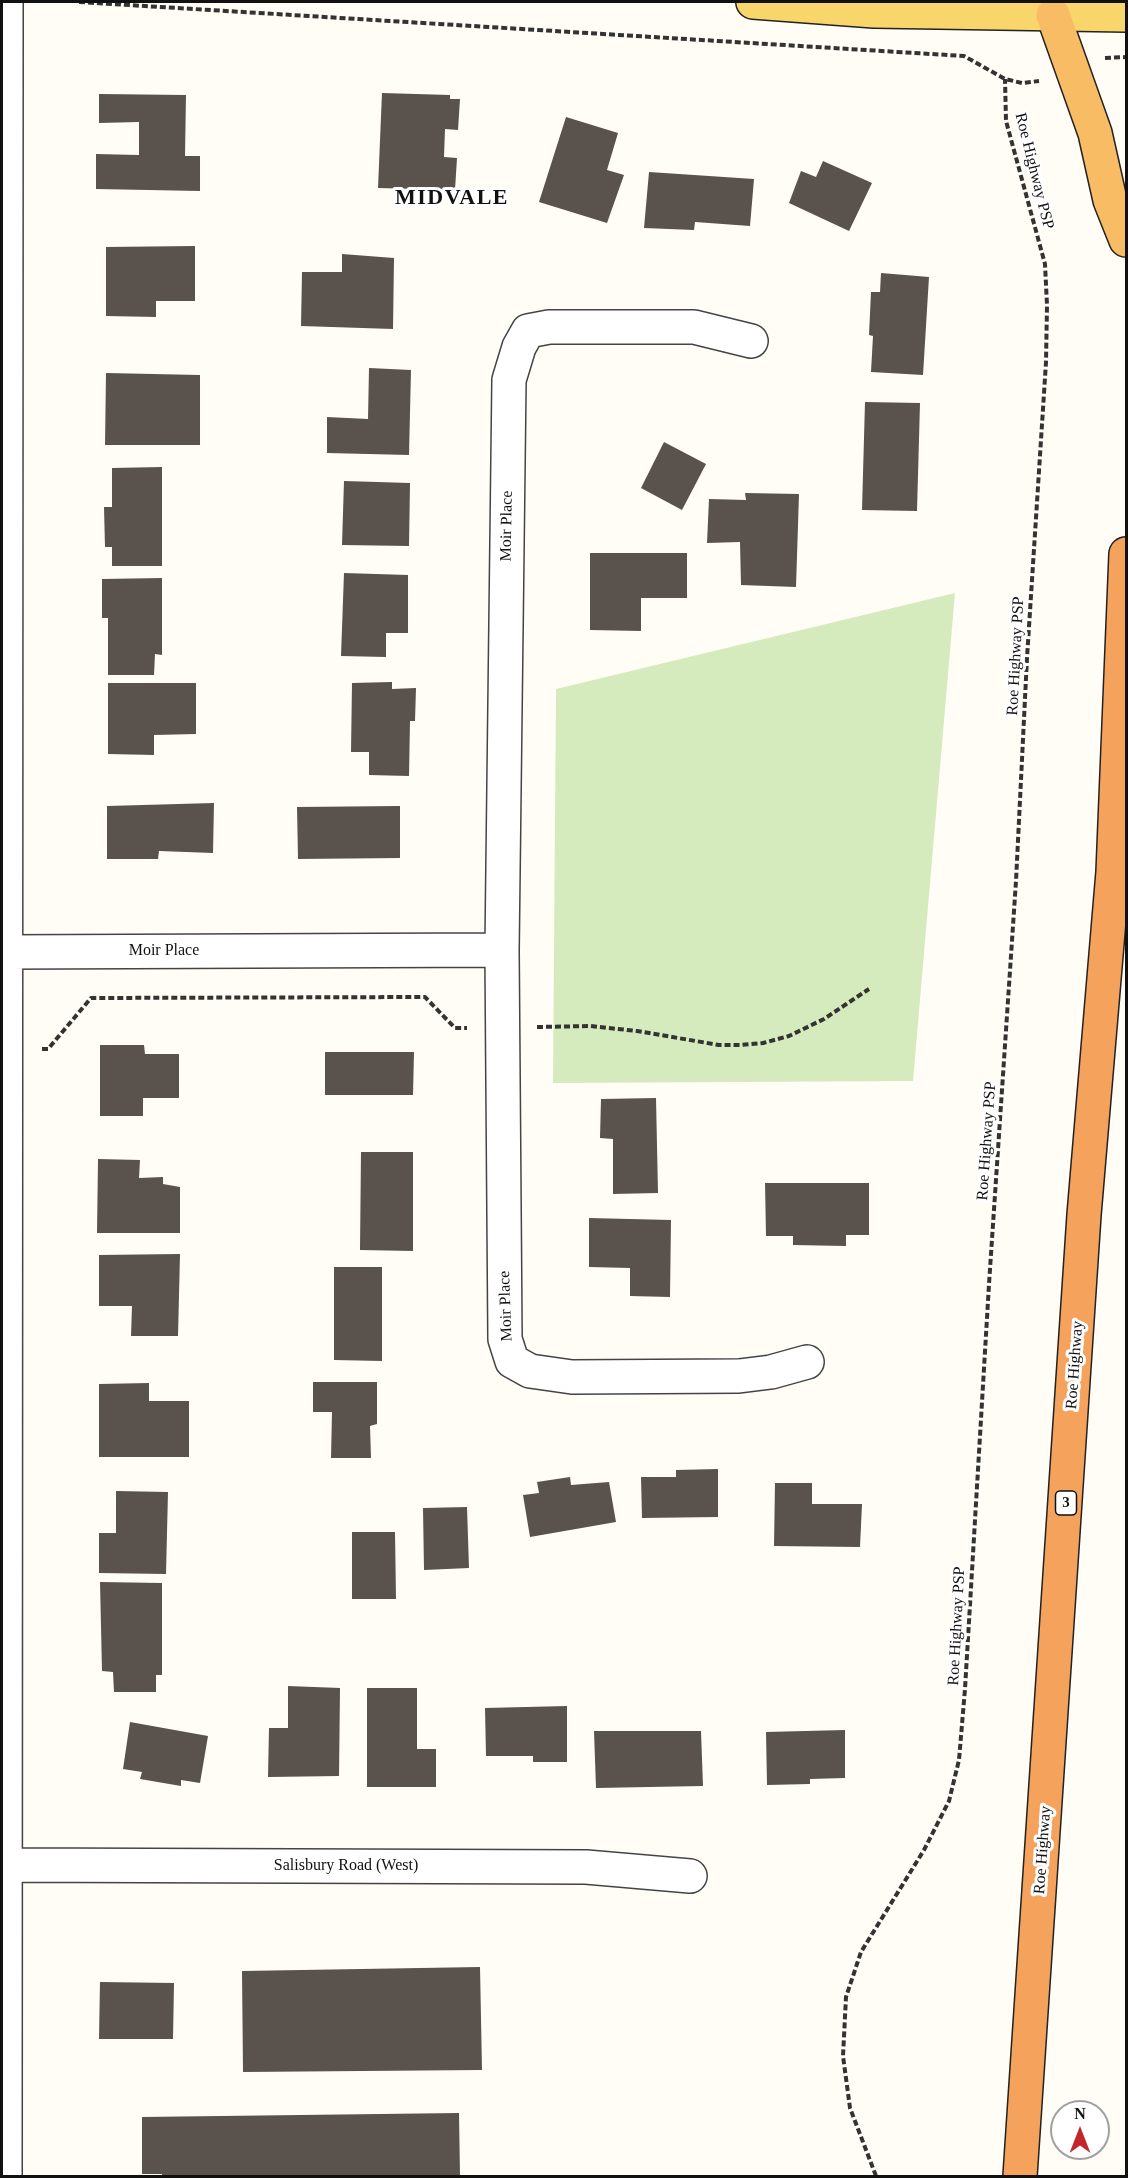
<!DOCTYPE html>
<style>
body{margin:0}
#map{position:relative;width:1128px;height:2178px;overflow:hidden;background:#fffdf5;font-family:"Times New Roman",serif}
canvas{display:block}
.frame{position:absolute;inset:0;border:3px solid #111;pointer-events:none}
.north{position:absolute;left:1050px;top:2100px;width:60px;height:60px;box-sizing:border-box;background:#fff;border:2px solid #a0a0a0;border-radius:50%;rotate:0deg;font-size:16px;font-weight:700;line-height:24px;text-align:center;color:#111}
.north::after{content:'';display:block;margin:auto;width:21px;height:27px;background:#c4262e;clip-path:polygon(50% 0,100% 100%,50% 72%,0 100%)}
</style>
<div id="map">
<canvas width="1128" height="2178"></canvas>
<div class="frame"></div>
<div class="north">N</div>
</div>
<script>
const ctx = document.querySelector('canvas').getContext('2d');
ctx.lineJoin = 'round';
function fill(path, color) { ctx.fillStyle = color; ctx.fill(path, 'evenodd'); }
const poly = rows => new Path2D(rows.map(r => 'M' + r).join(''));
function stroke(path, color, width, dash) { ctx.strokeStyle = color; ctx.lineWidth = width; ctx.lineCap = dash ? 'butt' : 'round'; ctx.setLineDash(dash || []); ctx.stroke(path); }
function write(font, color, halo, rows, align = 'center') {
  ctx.font = font + ' "Times New Roman",serif'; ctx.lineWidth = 6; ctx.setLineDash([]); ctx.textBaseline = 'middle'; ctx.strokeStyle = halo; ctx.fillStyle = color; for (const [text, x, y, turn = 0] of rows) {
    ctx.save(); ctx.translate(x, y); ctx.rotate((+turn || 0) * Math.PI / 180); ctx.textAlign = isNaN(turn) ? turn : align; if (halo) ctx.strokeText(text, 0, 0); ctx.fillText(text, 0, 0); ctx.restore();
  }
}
fill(poly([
 [955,593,913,1081,553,1083,556,689]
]), '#d5ebbd');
fill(poly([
 [382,93,450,95,450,99,460,99,458,130,445,129,444,157,457,158,455,190,378,188],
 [99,94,186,95,185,156,200,156,200,191,96,189,96,154,139,155,139,122,99,123],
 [566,117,618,133,607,170,624,175,607,223,539,202],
 [823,161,872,183,849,231,789,203,801,171,816,177],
 [649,172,754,179,750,226,695,222,694,230,644,228],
 [195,246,195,301,156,301,156,317,106,316,106,247],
 [342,254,394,258,393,329,301,326,302,272,342,272],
 [881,273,929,277,923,375,871,372,873,336,869,335,871,292,880,292],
 [369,368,411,370,409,455,327,453,327,417,368,419],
 [106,373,200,375,200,445,105,445],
 [865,402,920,403,917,511,862,510],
 [664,442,706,464,682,510,641,488],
 [162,467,162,566,112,566,112,547,105,547,104,507,112,507,112,468],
 [344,481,410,483,409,546,342,545],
 [745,493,799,494,796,587,741,585,740,542,707,543,709,499,746,500],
 [590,553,687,553,687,598,641,598,641,631,590,630],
 [344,573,408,575,408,633,386,633,386,657,341,656],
 [162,578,162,655,155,654,154,675,108,675,108,618,102,618,102,579],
 [392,682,392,689,416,688,415,721,410,721,409,776,369,775,369,752,351,752,352,683],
 [108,683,196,683,196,734,154,735,154,755,108,754],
 [214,803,213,853,159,851,158,859,107,859,107,806],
 [400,806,400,858,298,859,297,807],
 [100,1045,144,1045,145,1054,179,1054,179,1098,143,1098,143,1116,100,1116],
 [325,1052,414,1052,413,1095,325,1095],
 [656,1098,658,1193,613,1194,613,1139,600,1138,601,1099],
 [361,1152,413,1152,413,1251,360,1250],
 [98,1159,140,1160,139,1178,163,1177,163,1184,180,1187,180,1233,97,1233],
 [765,1183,869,1183,869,1235,846,1235,846,1246,793,1245,793,1236,766,1236],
 [589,1218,671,1220,670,1297,630,1296,630,1268,589,1267],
 [180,1254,178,1336,131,1336,132,1306,99,1306,99,1255],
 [334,1267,382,1267,382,1361,334,1360],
 [313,1382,377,1382,377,1424,370,1426,371,1458,331,1458,332,1412,313,1412],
 [149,1383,149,1401,189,1401,189,1457,99,1457,99,1384],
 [718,1469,718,1517,642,1518,641,1477,676,1477,676,1470],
 [570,1477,571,1485,609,1482,616,1522,530,1537,523,1495,539,1493,537,1482],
 [775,1483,812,1483,812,1504,862,1504,860,1547,774,1546],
 [116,1491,168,1492,166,1574,99,1573,99,1533,116,1533],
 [467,1507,469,1568,424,1570,423,1508],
 [352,1532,395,1532,396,1599,352,1599],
 [100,1582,162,1583,162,1675,156,1675,156,1692,114,1692,113,1672,102,1671],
 [288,1686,340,1688,339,1776,268,1777,269,1728,288,1728],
 [367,1688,417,1688,417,1749,436,1749,436,1787,367,1787],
 [567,1706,567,1762,533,1762,533,1756,486,1756,485,1708],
 [130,1722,208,1736,200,1783,181,1780,181,1786,140,1779,142,1772,123,1769],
 [845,1730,845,1778,810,1779,810,1784,767,1785,766,1732],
 [594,1731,701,1731,703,1786,596,1788],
 [480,1967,482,2070,243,2072,242,1971],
 [100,1982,174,1983,173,2039,99,2039],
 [459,2113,460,2176,162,2176,162,2174,142,2174,142,2117]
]), '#5a524d');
const minor = poly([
 [751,341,694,327,549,327,528,331,519,347,509,380,502,950,505,1339,512,1361,530,1371,572,1377,739,1376,771,1372,807,1362],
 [6,952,502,950],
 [2,1865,586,1867,690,1876],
 [5,2176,6,2]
]);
const primary = poly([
 [753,2,874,11,1126,15]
]);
const trunk = poly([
 [1053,15,1095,133,1110,200,1126,240]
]);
const motorway = poly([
 [1020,2176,1084,1215,1113,872,1126,554]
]);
stroke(minor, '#444', 36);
stroke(primary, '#222', 36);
stroke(trunk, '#222', 36);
stroke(motorway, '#222', 36);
stroke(poly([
 [79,2,964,56,1005,79,1022,83,1039,81],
 [1105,58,1126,57],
 [537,1027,590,1026,637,1031,719,1045,741,1045,763,1043,789,1036,824,1019,869,989],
 [42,1049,48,1049,91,998,425,997,455,1028,467,1028],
 [876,2176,850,2108,843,2056,846,1997,861,1952,924,1850,949,1801,959,1760,965,1689,989,1284,1016,881,1027,658,1046,362,1047,305,1045,264,1006,121,1005,79]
]), '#333', 4, [6, 3]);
stroke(minor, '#fff', 33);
stroke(primary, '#f9d66b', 33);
stroke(trunk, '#f7bc64', 33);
stroke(motorway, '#f5a25d', 33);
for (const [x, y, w] of [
 [1066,1503,21]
]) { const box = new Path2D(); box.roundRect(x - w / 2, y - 12, w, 24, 4.5); ctx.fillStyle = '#fff'; ctx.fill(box); stroke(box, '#111', 1.5); }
write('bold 15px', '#111', null, [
 ["3",1066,1503]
]);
write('16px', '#111', '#fff', [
 ["Roe Highway PSP",1034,171,76],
 ["Moir Place",507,526,-89],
 ["Roe Highway PSP",1016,656,-87],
 ["Moir Place",164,951],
 ["Roe Highway PSP",987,1141,-86],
 ["Moir Place",506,1306,-92],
 ["Roe Highway",1075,1365,-86],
 ["Roe Highway PSP",957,1626,-87],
 ["Roe Highway",1043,1850,-86],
 ["Salisbury Road (West)",346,1866]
]);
ctx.letterSpacing = '1.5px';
write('bold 22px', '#111', '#fff', [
 ["MIDVALE",452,198]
]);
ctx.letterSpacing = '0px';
</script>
